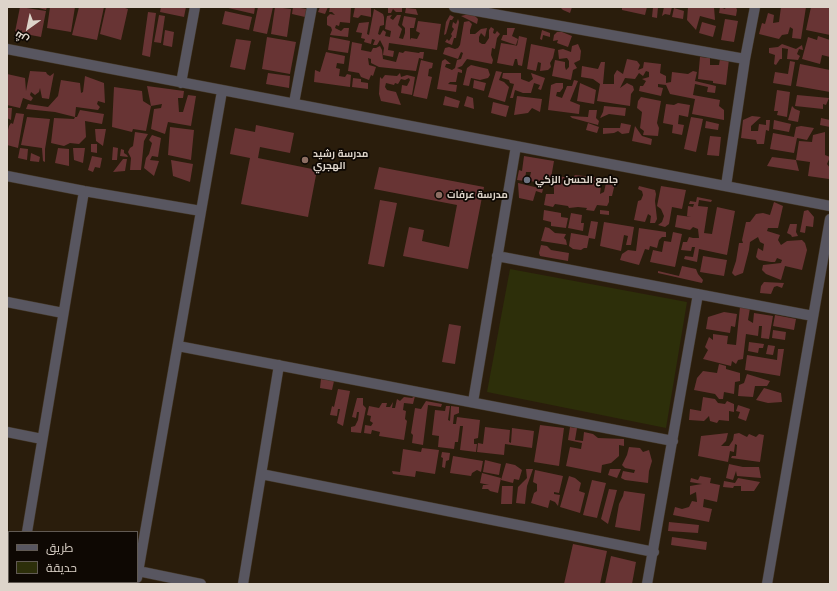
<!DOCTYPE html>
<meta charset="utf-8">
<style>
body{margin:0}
#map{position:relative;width:837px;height:591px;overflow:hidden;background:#2a1d0c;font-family:Mulish,Cairo,sans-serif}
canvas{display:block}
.frame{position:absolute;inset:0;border:8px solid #ddd4ca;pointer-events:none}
.legend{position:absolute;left:8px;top:531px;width:130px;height:52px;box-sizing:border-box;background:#0e0803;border:1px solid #615a53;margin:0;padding:5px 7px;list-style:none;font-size:12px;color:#ddd4ca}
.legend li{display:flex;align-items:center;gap:8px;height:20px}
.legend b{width:20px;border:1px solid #615a53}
.north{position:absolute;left:8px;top:8px;width:40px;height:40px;-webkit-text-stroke:3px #0e0803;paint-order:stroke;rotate:213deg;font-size:11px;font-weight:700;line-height:16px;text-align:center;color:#ddd4ca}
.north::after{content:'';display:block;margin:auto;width:14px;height:18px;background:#ddd4ca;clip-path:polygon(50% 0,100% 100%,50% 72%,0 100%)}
</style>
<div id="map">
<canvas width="837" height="591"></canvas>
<div class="frame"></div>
<ul class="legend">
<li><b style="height:5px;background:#585660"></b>طريق</li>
<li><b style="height:11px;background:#2d2f0a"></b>حديقة</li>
</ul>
<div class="north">ش</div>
</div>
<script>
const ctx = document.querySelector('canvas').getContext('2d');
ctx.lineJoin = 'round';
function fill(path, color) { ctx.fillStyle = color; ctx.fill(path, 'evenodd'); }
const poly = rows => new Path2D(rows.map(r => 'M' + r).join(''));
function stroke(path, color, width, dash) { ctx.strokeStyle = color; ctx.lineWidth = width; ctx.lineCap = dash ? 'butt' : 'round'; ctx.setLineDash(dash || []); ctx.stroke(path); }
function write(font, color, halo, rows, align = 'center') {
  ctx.font = font + ' Mulish,Cairo,sans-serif'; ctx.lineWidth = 3.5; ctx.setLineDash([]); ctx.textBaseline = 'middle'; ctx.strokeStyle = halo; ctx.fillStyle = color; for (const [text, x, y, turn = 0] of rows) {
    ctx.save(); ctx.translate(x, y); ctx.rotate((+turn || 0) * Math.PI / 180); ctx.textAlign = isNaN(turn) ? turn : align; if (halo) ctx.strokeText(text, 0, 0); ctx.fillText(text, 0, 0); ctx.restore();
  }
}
fill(poly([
 [510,269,687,302,666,428,487,392]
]), '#2d2f0a');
fill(poly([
 [20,7,46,11,41,37,15,32],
 [35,7,47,7,46,10],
 [50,7,75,7,71,32,47,28],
 [79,7,104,7,97,40,72,35],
 [106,7,122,7,128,9,121,40,100,34],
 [161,7,186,7,184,17,160,12],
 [224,7,255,7,254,14],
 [258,7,273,7,267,34,253,31],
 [275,7,291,9,287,37,271,34],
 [293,7,307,9,305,17,292,14],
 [320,7,328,7,325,14,318,12],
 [330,7,351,7,350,23,340,22,339,26,336,25,335,28,341,31,344,28,349,28,348,37,330,35,332,30,331,27,327,25,327,17,330,14,335,15,332,12,329,12],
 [355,7,371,7,371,17,361,15,358,18,353,17],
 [388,7,402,7,402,12,396,12,393,9,391,13,388,13],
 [560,7,572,7,570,13,563,10],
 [622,7,647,7,645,15,622,10],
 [653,7,658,7,657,18,652,17],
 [664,7,672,7,670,15,665,14,662,16],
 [688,7,714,7,715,20,700,16,696,30,687,20],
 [720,7,725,9,726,7,736,7,737,10,736,16,719,13],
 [781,7,806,7,801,39,792,38,793,29,790,27,788,34,782,35,779,39,759,34,762,23,765,24,768,13,774,15,773,23,779,22],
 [811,7,830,8,830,35,806,30],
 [406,8,416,9,418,15,405,13],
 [674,8,684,11,683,19,672,17],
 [374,9,383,14,384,17,384,25,380,26,378,34,380,35,383,30,386,32,385,36,390,37,391,31,385,29,386,21,387,16,392,15,390,18,393,20,397,15,401,15,398,25,402,29,399,38,403,39,405,33,405,28,402,25,404,16,416,18,414,28,410,28,410,40,411,38,417,39,420,33,416,31,418,21,441,24,437,50,389,43,388,50,394,51,393,57,383,55,384,48,380,40,377,45,373,45,375,40,372,39,371,44,364,42,365,39,361,38,362,33,356,32,359,23,369,22,367,34,369,35],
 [225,11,252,17,249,30,222,24],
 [148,12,156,13,150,57,142,55],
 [469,14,474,15,478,19,477,24,461,16],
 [159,15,165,16,161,43,154,42],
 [450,15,454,17,452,20,450,20,446,34,444,35,446,22],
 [458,19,459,22,456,38,454,38,452,45,445,42,447,39,449,41,452,36,451,34,454,29,452,27,453,22,456,24],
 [725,19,738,21,734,42,721,40],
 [469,21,472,24,470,30,470,34,475,34,481,29,487,28,485,37,481,33,479,37,479,42,482,44,485,44,489,38,489,30,491,27,494,29,493,33,495,34,497,31,500,34,497,38,495,49,492,48,491,55,493,60,492,64,467,59,462,66,457,68,462,70,462,73,458,72,456,82,450,82,448,84,457,85,456,92,437,89,442,61,445,59,451,64,446,64,445,67,452,70,455,68,457,60,461,59,463,53,461,52,458,59,443,54,445,48,449,47,455,49,458,48,460,45,464,22],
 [702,22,716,26,713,37,699,33],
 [507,28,515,28,512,36,518,39,516,45,501,40,503,35,507,35],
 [165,30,174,32,172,47,163,45],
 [542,30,550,33,550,37,543,35,542,40,540,39],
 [557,32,562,32,572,36,568,47,557,43,558,40,553,41,554,35],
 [519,36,527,38,522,66,518,65,517,59,515,59,513,66,497,63,501,43,519,46,517,46],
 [818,36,830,40,830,57,822,55,820,64,802,59,808,37,817,40],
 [267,37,296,42,290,74,262,69],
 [330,37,350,41,348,53,328,50],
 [236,39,251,41,245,70,230,67],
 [352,42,362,44,361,50,371,52,373,48,376,48,380,46,382,50,383,59,396,62,399,52,403,53,405,51,419,53,420,52,424,52,423,59,419,58,416,71,379,67,371,63,371,59,368,58,369,65,376,67,373,76,371,75,369,80,361,77,359,73,348,71],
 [531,44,555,49,553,58,550,63,551,67,548,70,540,71,541,63,538,62,536,71,527,69],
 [578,44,581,51,580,60,574,63,577,68,573,70,571,80,552,76,555,60,565,62,565,67,566,70,569,67,569,61,567,58,559,59,558,50,563,49,571,52,572,46],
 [782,44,796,49,802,45,803,50,799,49,797,54,800,56,798,60,787,59,788,49,782,48,782,59,780,59,776,65,774,64,775,55,769,53,769,48,778,47],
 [326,52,345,56,344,64,337,63,336,68,340,69,339,76,345,77,347,74,351,75,350,87,314,82,315,70,320,72],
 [700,57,710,58,710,65,719,65,720,59,729,59,726,85,713,83,713,81,698,79],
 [627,59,637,61,640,65,638,70,643,68,644,62,661,64,660,73,666,76,666,83,671,82,672,72,688,74,693,71,697,72,695,81,716,86,715,93,707,92,708,87,695,84,693,95,720,100,719,106,724,110,724,120,692,114,695,99,670,94,666,85,658,84,658,87,663,88,661,96,639,91,640,86,643,86,646,81,642,79,649,77,649,72,646,71,643,76,639,73,635,79,625,78,620,88,627,83,633,86,634,90,631,94,630,106,597,101,600,84,593,79,581,77,582,66,598,69,601,62,605,62,603,84,614,84,614,75,617,70,623,74],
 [421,60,433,63,432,68,429,69,428,76,432,77,427,99,413,96],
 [790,61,795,62,791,86,773,83,775,72,788,74],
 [800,64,830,70,829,84,830,92,796,86],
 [471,65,488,69,490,75,488,78,480,80,471,78,469,86,463,85,467,68],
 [30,71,46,72,47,74,50,76,54,73,49,99,42,98,40,88,39,92,35,95,31,92,30,95,33,98,31,101,23,98,20,108,7,105,7,74,25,78,26,91],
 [496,71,502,72,499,80,504,82,509,87,505,102,488,97],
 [268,73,290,76,289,88,266,84],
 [400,73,401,77,407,75,415,77,412,95,401,93,402,85,407,86,410,80,409,78,405,80,401,79,398,84,395,83,394,85,386,83,385,87,387,90,396,92,401,105,381,101,379,94,380,77,382,79,385,75,397,76],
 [503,73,521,73,521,79,529,82,533,79,531,73,545,78,541,90,538,89,540,85,534,83,531,93,523,93,515,90,513,98,510,98,514,84,510,83,509,80,502,78],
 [85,76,104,83,105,103,98,101,97,104,100,107,98,110,76,107,75,117,55,112,26,109,28,104,48,107,58,96,61,80,80,83,81,93,83,92],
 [353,78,361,79,361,82,368,83,368,89,352,87],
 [474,80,486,83,484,91,473,88],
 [574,80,578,81,570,101,580,105,579,114,548,110,551,85,556,83,563,83,563,88,560,92,557,92,556,96,562,98,567,86,572,86],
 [580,83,596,90,594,104,577,101],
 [147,86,184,91,183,98,178,98,179,112,183,112,188,95,196,96,191,126,168,122,165,134,151,129,154,109,161,108,162,104,151,106],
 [114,87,142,91,143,101,151,106,146,131,133,129,132,132,112,127],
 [777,90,790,92,787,117,777,115,778,111,774,111],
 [797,95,829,98,826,105,823,104,823,109,795,106],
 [445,96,460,101,458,108,443,105],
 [467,96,473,98,474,109,464,106],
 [517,96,542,99,540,112,532,108,528,113,514,115],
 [641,97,661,101,657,123,659,128,658,136,643,135,644,131,640,128,642,112,637,108,638,101],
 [493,102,509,106,506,117,491,113],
 [678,103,690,105,688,117,679,115,678,124,684,125,682,135,672,133,673,125,663,123,666,104,674,105],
 [604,106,626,108,625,116,609,114,600,118,603,112],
 [792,106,795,109,800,111,798,122,788,120],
 [8,108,12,108,11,120,7,118],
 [80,110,104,114,102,124,85,121,86,137,79,144,70,143,64,146,51,143,54,118,74,119,75,117,77,117],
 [589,110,597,110,596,118,599,121,598,125,572,118,570,116,588,117],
 [16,113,24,114,18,148,7,145,7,134,9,126,11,123,13,124],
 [752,116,761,117,751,126,751,131,758,131,759,124,766,125,766,120,770,120,769,131,766,130,764,144,757,144,756,140,741,138,743,120],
 [27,117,50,119,45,149,45,162,43,161,42,148,21,145],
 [691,117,703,119,696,152,684,149],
 [821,118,830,120,830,127,820,125],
 [774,120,791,124,789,132,773,129],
 [706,121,719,124,718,130,705,128],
 [588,123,599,127,597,133,586,130],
 [621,123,631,125,629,133,622,134,618,131,614,133,603,134,603,128,620,128],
 [256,125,294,133,290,153,260,147,258,158,317,170,308,217,241,204,250,158,230,154,235,128,255,132],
 [635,126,642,136,652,139,651,145,632,141],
 [801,126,814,128,807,140,797,138,794,153,770,149,773,133,794,137,796,127],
 [170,127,194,130,191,160,168,155],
 [95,129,106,129,103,146,96,141],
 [135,132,148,134,144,141,141,170,130,170,131,158,128,152,130,148,133,146],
 [825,132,825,155,830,157,827,164,830,168,829,179,808,176,810,162,796,160,799,141,812,142,813,135],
 [152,135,161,138,158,157,152,156,150,160,159,161,154,176,144,168,146,158,149,154,152,143,149,140],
 [710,136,721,137,719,156,707,155],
 [91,144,97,144,97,153,91,152],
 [113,147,118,148,117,160,112,160],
 [20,148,28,149,27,160,18,158],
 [58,148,69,149,69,166,55,163],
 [73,148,85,148,83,163,74,160],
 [121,149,124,150,124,153,127,155,128,157,120,156],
 [31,153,40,157,39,162,30,161],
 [92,156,102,158,100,168,95,167,93,172,88,170],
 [524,156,554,161,550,184,529,181,531,172,526,172,525,181,517,180,519,170,522,171],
 [772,157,796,160,799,171,767,166],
 [123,159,127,159,125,171,113,172],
 [171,160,193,164,190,182,173,176],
 [379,167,484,187,468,269,403,256,409,227,424,230,422,241,449,247,457,205,374,189],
 [555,175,572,179,575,175,602,178,600,194,604,192,607,178,616,179,612,196,609,196,609,202,607,206,597,205,594,211,586,210,587,208,578,207,569,208,568,206,555,204,553,207,544,205,546,194,554,194,554,188,552,184],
 [518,183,543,189,542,193,536,191,533,201,519,198],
 [639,186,655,190,656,194,655,201,657,219,655,223,650,223,651,216,648,214,645,222,634,220,638,201,641,200,643,195,642,191,638,189],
 [661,186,686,190,682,209,672,207,669,224,665,227,658,225,662,222,664,216,661,209,657,206],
 [697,197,712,200,711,202,699,200,698,206,708,207,704,233,712,234,717,207,735,211,727,255,699,249,697,262,684,259,685,256,693,257,695,247,692,247,691,251,681,250,683,242,687,242,689,237,693,238,699,238,698,229,693,227,690,230,675,227,677,215,691,217,687,216,688,206,693,207,694,204,689,204,690,201,696,202],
 [380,200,397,203,384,267,368,264],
 [774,202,783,206,778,228,768,228,767,231,780,235,778,240,781,245,787,241,802,240,805,243,807,250,802,270,785,266,781,280,766,274,762,270,763,265,781,263,782,260,777,258,775,262,771,262,759,260,756,257,758,248,763,251,764,244,760,242,758,237,750,242,749,250,743,273,735,276,732,273,736,261,739,243,743,243,742,240,746,222,750,222,756,214,763,213,770,215],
 [544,210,561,213,561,217,568,218,566,228,551,226,551,222,543,220],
 [600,210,609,211,609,215,600,214],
 [808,210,814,217,813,227,806,226,805,233,800,232,804,211],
 [571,213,582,215,581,223,584,223,583,231,568,228],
 [591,221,598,222,595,239,589,238,587,248,584,248,581,250,573,249,569,246,571,233,588,236],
 [604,222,634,227,631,245,626,245,628,236,624,235,621,251,600,246],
 [790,224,797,224,796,232,798,236,792,237,791,235,787,233],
 [545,227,549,228,555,233,566,234,564,238,566,240,567,245,541,241],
 [639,228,666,232,666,237,662,237,659,240,657,248,650,246,649,250,645,249,639,265,620,260,622,254,628,250,636,251],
 [673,232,682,234,675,267,650,262,653,250,662,252,664,241,671,242],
 [541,245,547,246,551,250,569,253,568,261,540,256,539,253],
 [703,256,727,260,724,276,700,272],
 [682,266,696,269,698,274,703,280,702,283,658,273,658,271,679,276],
 [764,282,784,283,782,288,777,286,774,287,771,294,760,293,761,286],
 [740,307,750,308,748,320,753,323,754,313,773,316,769,339,761,338,762,326,759,326,758,336,746,334,743,359,738,360,736,364,732,361,731,366,703,359,708,350,705,347,709,337,713,340,713,334,728,336,727,344,736,345],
 [724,312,737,314,735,327,731,326,730,333,706,329,708,317],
 [775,315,796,319,794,330,773,326],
 [449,324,461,326,455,364,442,362],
 [773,330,786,332,785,340,772,338],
 [749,342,764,344,763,348,759,348,758,353,748,351],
 [768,345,775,346,773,355,766,354],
 [778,349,784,349,780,376,745,370,747,355,777,360],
 [719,364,726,366,726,369,740,373,740,381,735,382,734,394,724,392,723,399,719,399,715,394,694,390,697,378,703,371,717,373],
 [747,374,770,381,767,386,755,386,753,397,738,396,739,385,744,383],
 [321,379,334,381,332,390,320,388],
 [764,388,781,393,782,402,768,403,756,400],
 [338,389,350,391,343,426,337,423,340,409,338,409,337,416,330,415,332,406,334,407],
 [415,396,413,404,404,403,403,410,406,411,405,419,407,421,404,440,379,436,380,432,372,430,371,434,364,433,365,425,371,426,373,423,370,421,371,416,367,415,369,406,379,408,382,403,387,403,386,407,390,407,393,402,392,408,395,408,397,399,400,401,404,397,412,398],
 [703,397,715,399,718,403,725,404,727,401,734,404,734,412,729,411,729,421,719,420,717,423,710,421,709,416,704,421,689,420,690,409,701,411],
 [357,398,363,398,363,405,366,408,361,433,351,432,351,427,355,426,358,420,359,412,357,412,356,418,352,417],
 [426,401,442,404,441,407,428,405,423,445,412,443,413,435,411,433,415,408,421,409],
 [738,405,750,409,746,421,738,418,740,412,736,411],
 [446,406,450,406,448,420,450,421,451,406,459,407,459,413,454,415,453,424,456,424,457,417,480,420,478,438,474,439,474,444,477,444,476,452,460,450,463,426,460,426,458,442,455,442,454,449,438,447,439,436,432,435,435,410,445,411],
 [540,425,564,428,559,466,534,462],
 [485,427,510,430,509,442,511,443,512,428,534,431,532,448,505,444,504,455,477,452,478,443,483,444],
 [570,427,577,428,575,440,583,441,584,432,593,434,598,438,624,439,624,446,619,445,619,456,611,463,602,465,601,473,566,466,570,447,581,449,582,443,568,440],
 [728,433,726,441,721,446,729,446,733,440,734,434,739,433,747,437,749,434,756,437,759,434,764,435,760,462,731,458,732,456,736,456,737,445,735,444,734,452,730,451,728,462,698,456,701,436],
 [629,447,640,448,643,452,649,450,652,461,649,471,648,483,625,480,621,478,623,471,634,473,635,470,625,468,622,465,627,455],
 [422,448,439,450,435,474,416,471,415,477,393,474,392,471,400,472,403,449,421,452],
 [442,452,450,453,449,460,446,461,445,468,442,467,443,458,441,457],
 [453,456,483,461,481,472,477,470,472,473,471,476,450,473],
 [485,460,501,464,499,475,483,472],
 [506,463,515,465,522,470,519,480,514,479,513,483,501,480],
 [729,464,743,467,759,467,761,478,737,476,736,471,733,480,726,478],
 [526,469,533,469,527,486,525,504,516,503,518,487,527,478],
 [610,469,621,469,617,478,608,475],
 [535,470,563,476,559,493,554,492,554,494,560,495,558,506,555,502,550,500,548,508,531,503,534,493,537,491,537,484,533,482],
 [482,473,501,478,498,493,490,491,488,489,482,489,483,485,489,485,480,483],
 [569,476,575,478,581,483,579,491,585,493,580,513,560,507],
 [700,476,711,478,710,483,720,485,717,502,704,499,703,507,712,509,709,522,673,515,675,507,682,509,689,507,692,501,697,502,696,492,690,495,690,486,702,484,690,482,691,478,698,480],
 [738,478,760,482,754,491,741,491,741,486,734,486,733,488,723,487,724,481,735,483],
 [592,480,606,483,597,518,583,515],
 [502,486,513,486,512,504,501,504],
 [609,489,617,490,608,524,601,519],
 [624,491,645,494,640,531,615,527,619,504,623,496],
 [669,522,699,525,698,533,668,531],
 [672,537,707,542,706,550,671,545],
 [573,544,607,551,600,584,564,584],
 [611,556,636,562,632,584,605,584]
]), '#683434');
const street = poly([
 [454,7,745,59],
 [7,49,830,206],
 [181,83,195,7],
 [294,103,312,7],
 [7,176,84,191,201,211],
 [726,186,745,59,755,7],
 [497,256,813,316],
 [7,302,63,313],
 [178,346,673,441],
 [473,402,516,146],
 [7,432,42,439],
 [261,474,654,552],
 [27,532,84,191],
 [7,551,9,551],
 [138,571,201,584],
 [137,578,222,91],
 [18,584,18,582],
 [243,584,279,365],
 [647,584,698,294],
 [767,584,830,219]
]);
stroke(street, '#433727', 11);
stroke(street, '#585660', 10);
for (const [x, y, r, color] of [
 [305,160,4,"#8d6e63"],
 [527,180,4,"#6b7280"],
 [439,195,4,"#8d6e63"]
]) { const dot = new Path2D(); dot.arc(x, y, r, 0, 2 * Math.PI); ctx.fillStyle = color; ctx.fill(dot); stroke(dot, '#0e0803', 1.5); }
write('bold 10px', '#ddd4ca', '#0e0803', [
 ["مدرسة رشيد",313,154],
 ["الهجري",313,166],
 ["جامع الحسن الزكي",535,180],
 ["مدرسة عرفات",447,195]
], 'left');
</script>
